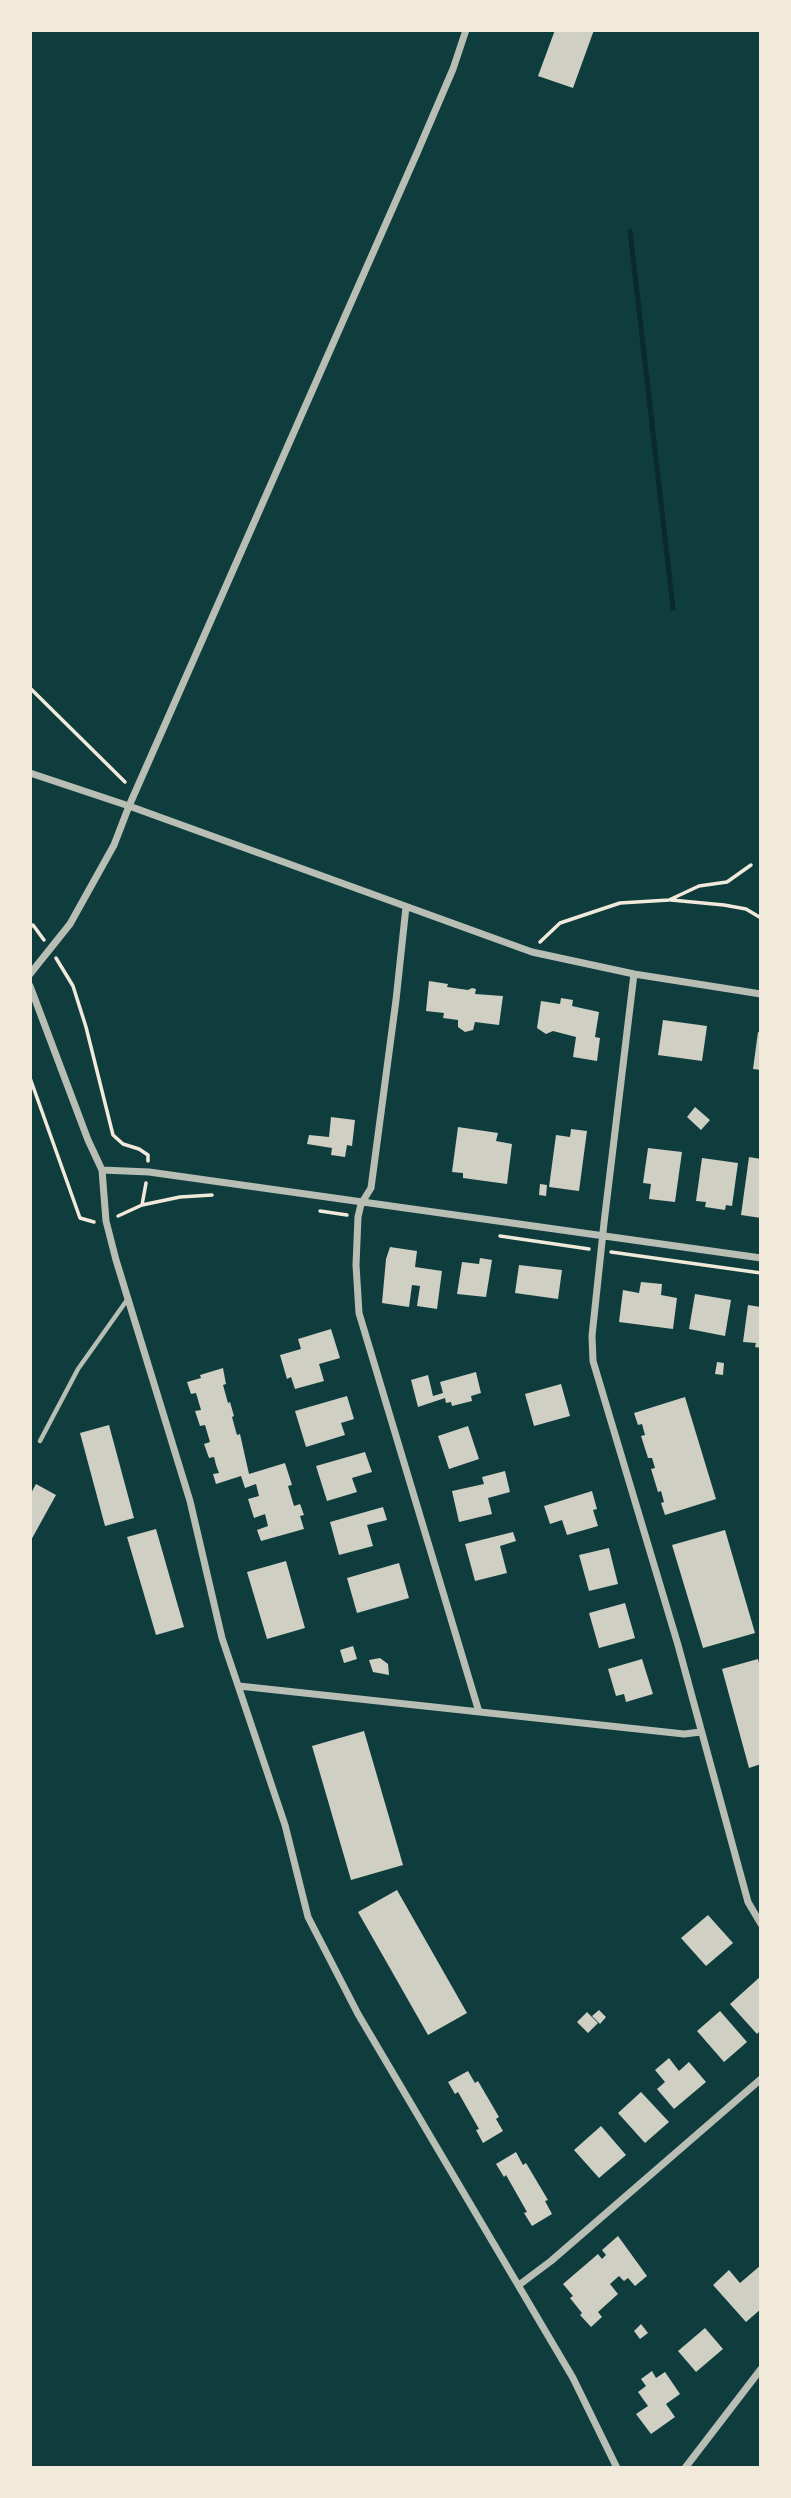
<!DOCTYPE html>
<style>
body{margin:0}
#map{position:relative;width:791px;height:2498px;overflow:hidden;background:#0f3d3e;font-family:Signika,sans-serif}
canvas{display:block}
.frame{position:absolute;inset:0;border:32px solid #f1e9da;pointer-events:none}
</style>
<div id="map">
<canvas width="791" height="2498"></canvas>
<div class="frame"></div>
</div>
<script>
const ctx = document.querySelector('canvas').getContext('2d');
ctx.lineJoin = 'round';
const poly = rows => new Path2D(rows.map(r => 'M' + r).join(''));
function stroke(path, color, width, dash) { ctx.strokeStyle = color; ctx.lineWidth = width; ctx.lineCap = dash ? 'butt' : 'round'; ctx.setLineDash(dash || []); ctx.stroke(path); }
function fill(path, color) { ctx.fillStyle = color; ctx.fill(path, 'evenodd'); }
stroke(poly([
 [630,231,673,608]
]), '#0a2a2b', 5);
fill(poly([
 [555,30,594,30,573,88,538,76],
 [429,981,448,984,447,987,468,990,472,988,476,989,475,994,503,996,499,1025,475,1022,473,1030,465,1032,458,1027,458,1020,443,1018,444,1013,426,1011],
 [561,998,573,1000,572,1006,599,1012,595,1037,600,1038,597,1061,573,1057,576,1037,553,1031,546,1034,537,1028,541,1001,560,1004],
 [663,1020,707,1026,702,1061,658,1055],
 [758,1032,761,1033,761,1070,753,1069],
 [695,1107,710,1120,701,1130,687,1117],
 [331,1117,355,1120,352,1146,347,1145,345,1157,331,1155,332,1148,307,1144,309,1135,329,1137],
 [458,1127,498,1133,496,1141,512,1144,507,1184,463,1178,463,1173,452,1172],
 [571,1129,587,1131,579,1191,549,1187,556,1135,570,1137],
 [648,1148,682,1152,675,1202,649,1199,651,1184,643,1183],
 [749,1157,761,1159,761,1218,741,1215],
 [702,1158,738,1163,732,1206,726,1205,725,1210,705,1207,706,1202,696,1201],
 [540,1184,547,1185,546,1196,539,1195],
 [390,1247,417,1251,415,1267,442,1271,437,1309,417,1306,420,1286,412,1285,409,1307,382,1303,386,1259],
 [480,1258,492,1260,486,1297,457,1294,462,1262,479,1264],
 [519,1265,562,1270,558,1299,515,1293],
 [641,1282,662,1284,661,1295,677,1298,673,1329,619,1322,623,1290,639,1293],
 [695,1294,731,1300,725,1336,689,1329],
 [748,1305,761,1307,761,1348,755,1347,756,1343,743,1342],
 [331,1329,340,1358,319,1364,324,1381,295,1389,291,1377,287,1379,280,1355,301,1349,298,1339],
 [717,1362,724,1363,723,1375,715,1374],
 [223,1368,226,1384,223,1385,228,1403,230,1402,234,1416,232,1417,237,1435,240,1434,249,1474,285,1463,292,1485,288,1486,294,1506,300,1504,304,1515,300,1516,304,1529,261,1541,257,1530,268,1526,265,1514,254,1518,248,1499,259,1496,256,1484,245,1488,241,1476,216,1484,213,1474,219,1473,216,1465,214,1457,209,1458,204,1444,210,1442,205,1425,200,1426,195,1411,201,1410,196,1393,191,1394,187,1382,201,1378,200,1375],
 [476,1372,481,1393,471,1396,472,1401,452,1406,451,1402,446,1403,445,1398,418,1407,411,1380,428,1375,433,1396,443,1393,440,1382],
 [561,1384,570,1416,534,1426,525,1394],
 [347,1396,354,1419,341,1423,345,1435,306,1447,295,1411],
 [685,1397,716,1499,665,1515,661,1503,664,1502,661,1491,658,1492,651,1469,655,1468,652,1458,648,1458,641,1436,645,1435,642,1424,638,1425,634,1413],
 [109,1425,134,1518,105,1526,80,1433],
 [468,1426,479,1459,449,1469,438,1436],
 [365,1452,372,1472,352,1478,357,1492,327,1501,316,1466],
 [505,1471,510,1492,488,1498,492,1514,459,1522,452,1491,484,1484,482,1477],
 [36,1484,56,1495,30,1542,30,1495],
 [592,1491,597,1509,593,1510,598,1526,567,1535,562,1520,550,1524,544,1506],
 [383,1507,387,1520,367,1525,373,1546,339,1555,330,1522],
 [156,1529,184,1627,156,1635,127,1537],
 [725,1530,755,1633,703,1648,672,1545],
 [513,1532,516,1541,500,1546,507,1573,475,1581,465,1544],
 [609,1548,618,1584,589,1591,579,1555],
 [286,1561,305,1628,267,1639,247,1572],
 [399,1563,409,1598,357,1613,347,1578],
 [625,1603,635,1638,599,1648,589,1613],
 [353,1646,357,1659,344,1663,340,1650],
 [380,1658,388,1664,389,1675,373,1672,369,1660],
 [642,1659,653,1694,626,1702,624,1694,616,1696,608,1669],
 [758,1659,761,1671,761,1764,749,1768,722,1669],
 [364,1731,403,1865,351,1880,312,1746],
 [397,1890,467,2013,428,2035,358,1912],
 [708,1915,733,1943,706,1966,681,1938],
 [761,1976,761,2030,757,2034,730,2004],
 [599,2010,606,2017,600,2024,592,2016],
 [720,2011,747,2042,724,2062,697,2031],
 [587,2012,598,2023,588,2033,577,2022],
 [669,2058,679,2071,689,2062,706,2082,674,2109,657,2089,665,2082,655,2070],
 [468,2071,475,2083,478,2081,499,2117,496,2119,503,2131,483,2143,476,2130,479,2129,458,2092,455,2094,448,2082],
 [641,2092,669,2122,645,2143,618,2113],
 [601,2126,626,2155,599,2178,574,2150],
 [516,2152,523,2165,526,2163,548,2200,545,2201,552,2214,532,2226,524,2213,527,2212,506,2175,504,2177,496,2164],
 [618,2236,647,2276,635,2286,628,2278,624,2281,619,2276,610,2284,618,2294,598,2312,602,2317,591,2327,580,2315,582,2313,570,2298,573,2296,563,2284,598,2254,602,2259,606,2255,602,2250],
 [761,2265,761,2309,746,2322,713,2285,729,2270,740,2283],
 [641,2324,648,2333,640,2339,634,2331],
 [705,2328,723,2349,696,2372,678,2351],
 [652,2371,656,2378,665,2372,680,2394,666,2404,675,2417,651,2434,636,2414,648,2406,638,2392,646,2386,641,2379]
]), '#cfcfc3');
stroke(poly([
 [30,688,125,782],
 [671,900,724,905,746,909,761,918],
 [30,927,33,925,44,940],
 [540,942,560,923,620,903,669,900,699,886,727,882,751,865],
 [56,958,73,986,86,1027,113,1135,123,1144,139,1149,148,1155,148,1161],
 [30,1078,80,1218,94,1222],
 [142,1205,146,1183],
 [320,1211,347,1215],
 [118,1216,142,1205,180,1197,212,1195],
 [500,1236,589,1249],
 [611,1252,761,1273]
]), '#f1e9da', 3.5);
stroke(poly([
 [40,1441,78,1369,127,1300]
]), '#b8beb3', 4.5);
stroke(poly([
 [30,773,129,806,532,952,634,974,761,994],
 [406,907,396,1000,371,1188,361,1204,358,1217,356,1265,359,1313,479,1712],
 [30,974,70,924,114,845,129,806,417,153,453,69,466,30],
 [634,974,604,1223,592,1336,593,1361,678,1645,748,1902,761,1924],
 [30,986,88,1140,102,1170,106,1221,116,1260,190,1501,222,1638,285,1825,308,1917,358,2014,573,2378,617,2468],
 [102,1170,149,1172,761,1258],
 [239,1686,684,1734,701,1732],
 [519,2285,551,2261,761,2079],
 [685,2468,761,2369]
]), '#b8beb3', 7);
</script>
